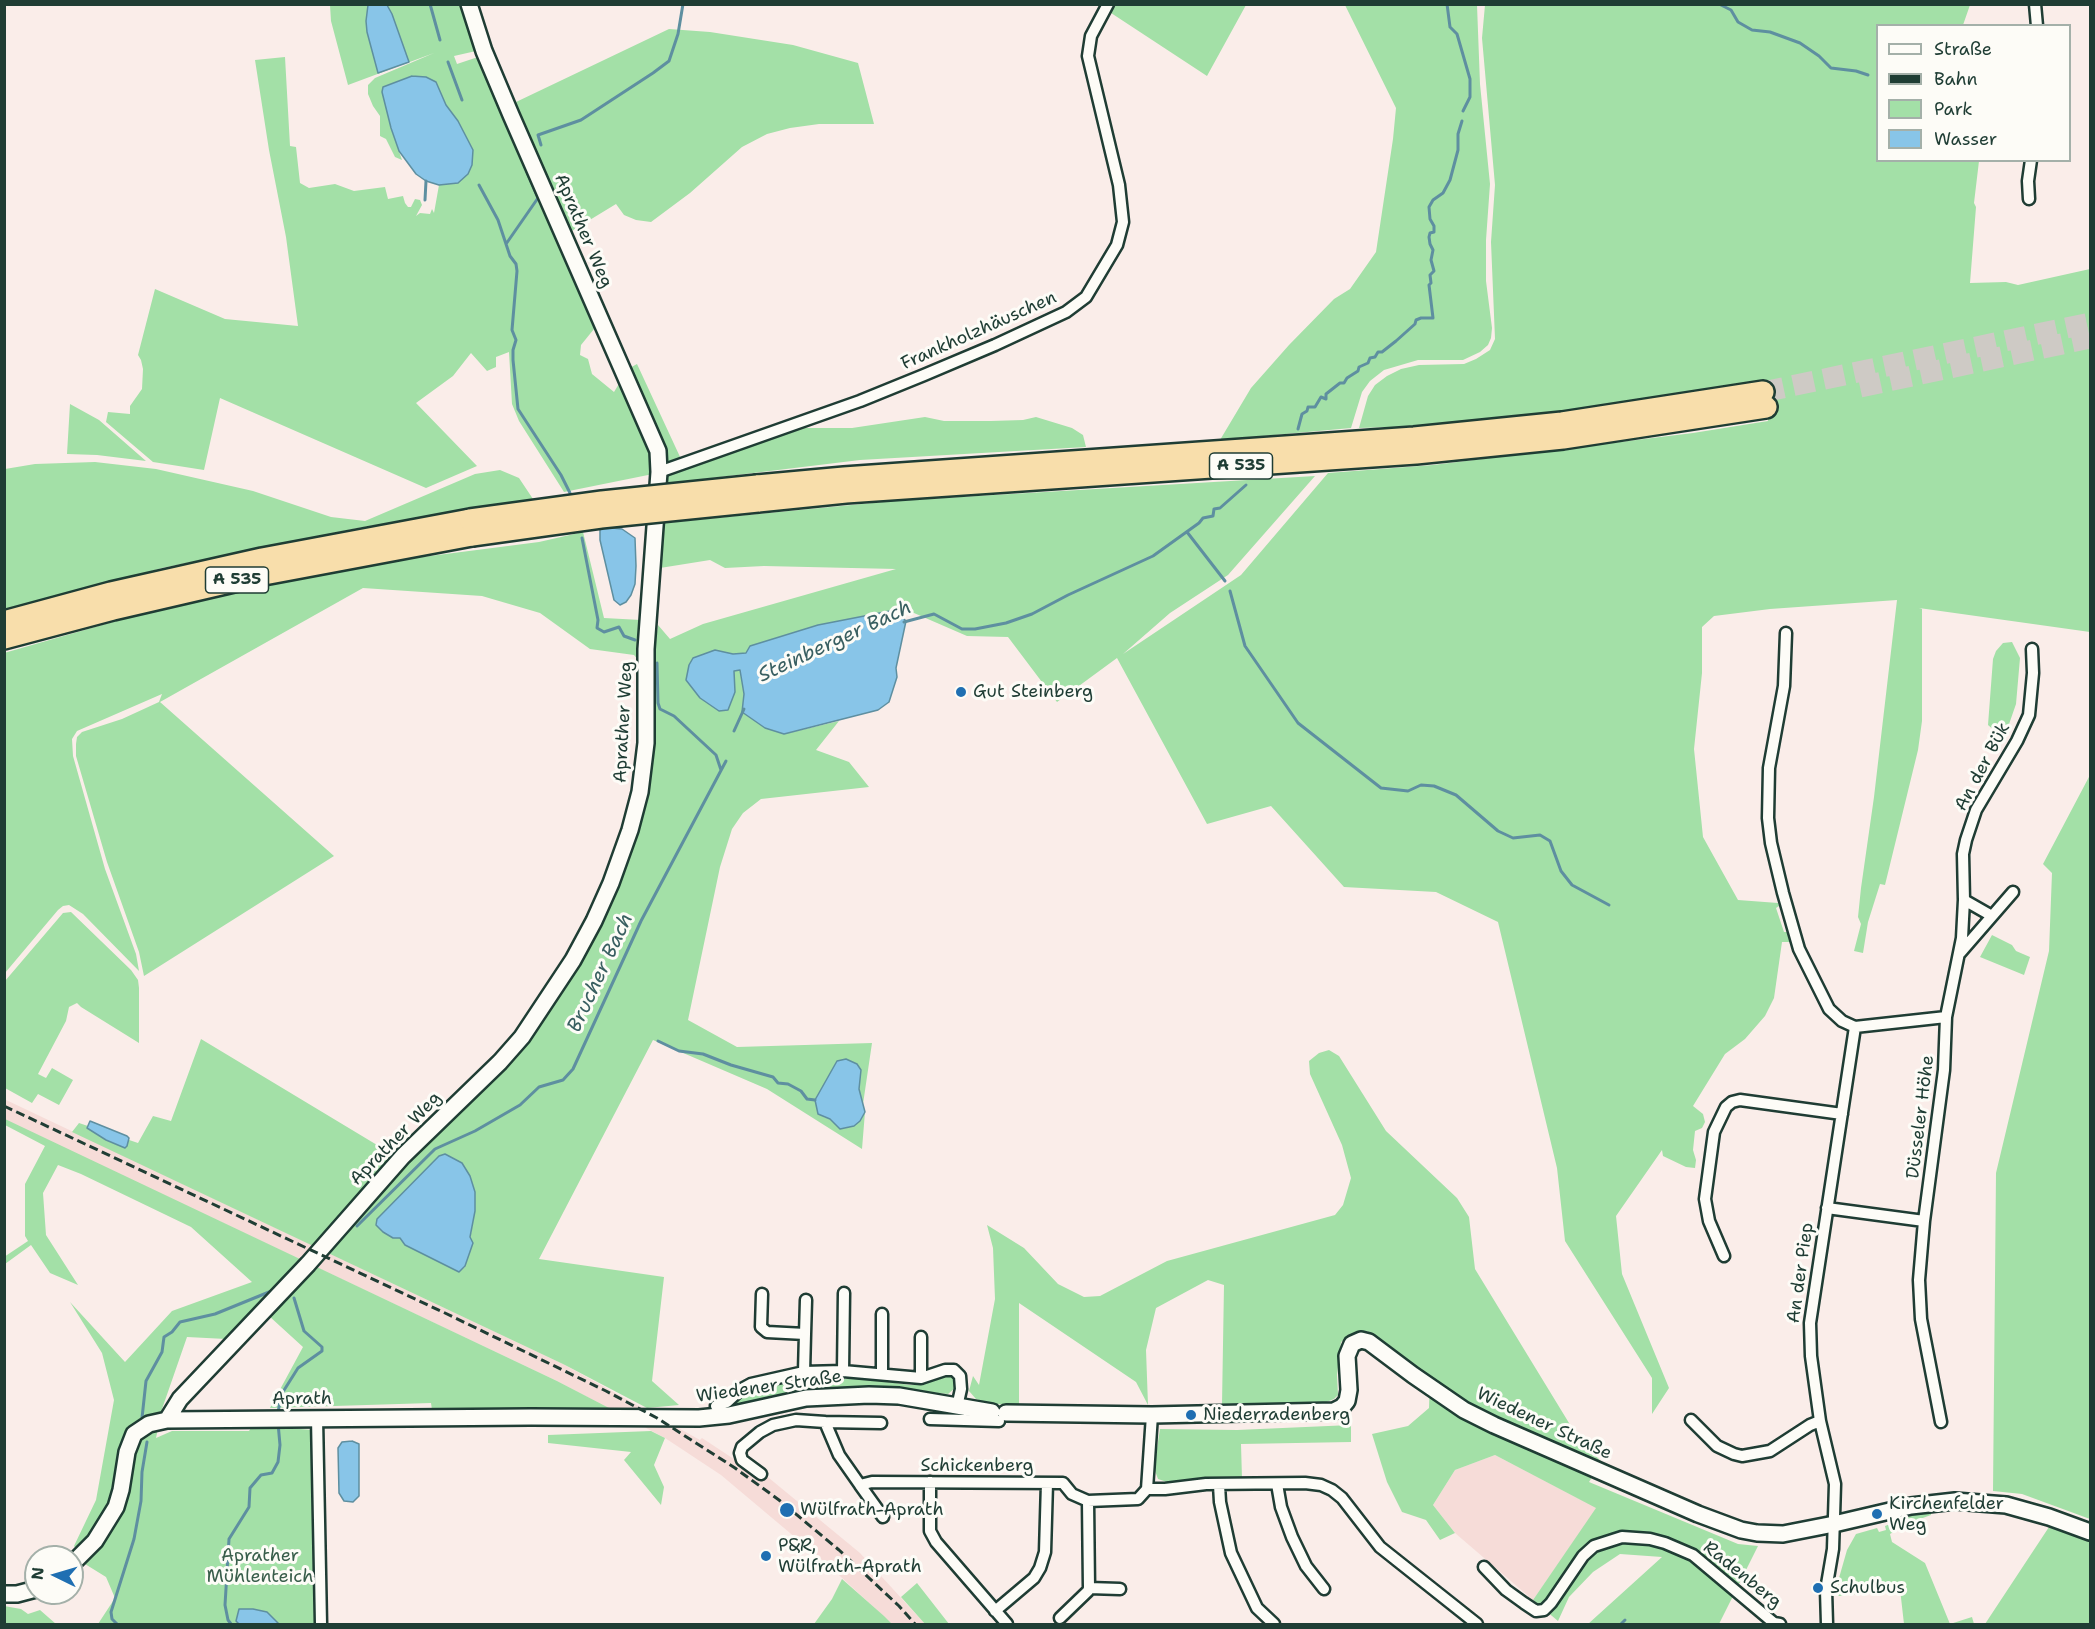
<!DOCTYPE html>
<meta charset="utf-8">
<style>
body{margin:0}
#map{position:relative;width:2095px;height:1629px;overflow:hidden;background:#faede9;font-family:"Shantell Sans",sans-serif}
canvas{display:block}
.frame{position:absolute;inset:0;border:6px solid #1f3d34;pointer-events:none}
.legend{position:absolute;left:1876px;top:24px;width:195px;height:138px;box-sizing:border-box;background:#fdfcf7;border:2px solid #a4b0a9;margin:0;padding:8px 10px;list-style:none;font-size:18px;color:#1f3d34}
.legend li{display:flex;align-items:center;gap:12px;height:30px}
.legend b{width:30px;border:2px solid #a4b0a9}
.north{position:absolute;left:24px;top:1545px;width:60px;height:60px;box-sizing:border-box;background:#fdfcf7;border:2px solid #a4b0a9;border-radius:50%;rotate:275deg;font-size:16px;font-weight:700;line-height:24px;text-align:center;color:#1f3d34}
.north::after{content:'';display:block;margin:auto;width:21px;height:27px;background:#1f6fb2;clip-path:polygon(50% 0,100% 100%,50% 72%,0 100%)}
</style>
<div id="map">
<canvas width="2095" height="1629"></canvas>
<div class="frame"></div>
<ul class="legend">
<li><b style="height:8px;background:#fdfcf7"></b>Straße</li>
<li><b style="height:8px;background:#1f3d34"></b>Bahn</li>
<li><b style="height:16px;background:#a3e0a7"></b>Park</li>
<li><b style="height:16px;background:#88c5e8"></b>Wasser</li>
</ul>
<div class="north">N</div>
</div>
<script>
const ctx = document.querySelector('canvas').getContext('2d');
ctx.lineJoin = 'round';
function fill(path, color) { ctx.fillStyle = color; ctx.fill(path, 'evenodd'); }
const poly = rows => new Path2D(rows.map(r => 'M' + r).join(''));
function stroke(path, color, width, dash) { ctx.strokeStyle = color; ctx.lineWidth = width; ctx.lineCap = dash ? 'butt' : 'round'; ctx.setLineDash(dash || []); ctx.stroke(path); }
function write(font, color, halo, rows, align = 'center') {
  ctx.font = font + ' "Shantell Sans",sans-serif'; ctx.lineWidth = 6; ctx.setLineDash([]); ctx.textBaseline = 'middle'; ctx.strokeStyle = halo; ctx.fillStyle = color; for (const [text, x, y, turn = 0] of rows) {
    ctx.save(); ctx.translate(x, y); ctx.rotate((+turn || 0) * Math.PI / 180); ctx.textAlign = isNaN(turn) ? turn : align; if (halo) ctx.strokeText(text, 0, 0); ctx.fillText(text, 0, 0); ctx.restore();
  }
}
fill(poly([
 [4,1099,565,1365,700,1440,702,1438,749,1469,752,1464,860,1553,925,1624,892,1624,828,1565,721,1475,665,1438,557,1381,5,1120],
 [1495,1455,1597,1508,1533,1600,1455,1533,1433,1505,1455,1470]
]), '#f6dcd8');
fill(poly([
 [462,4,476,51,454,56,457,64,481,56,594,329,581,345,580,355,588,359,592,374,614,392,628,369,637,364,681,459,790,428,852,428,925,417,944,421,991,421,1023,420,1036,417,1072,428,1083,435,1086,447,860,460,663,484,653,474,564,492,519,421,512,404,509,352,496,357,496,367,487,371,471,353,453,376,416,403,477,466,426,488,220,398,204,470,153,462,106,422,108,412,130,414,130,406,142,389,143,369,141,360,138,355,155,289,225,319,298,326,286,237,269,150,255,60,285,57,290,146,296,147,300,183,309,188,335,184,354,191,385,187,388,199,403,196,405,203,408,207,411,207,415,199,420,200,422,205,416,216,420,213,430,214,432,209,434,213,439,185,458,183,473,150,458,121,446,105,436,82,391,128,402,160,395,157,386,139,380,136,380,116,373,106,368,94,368,85,375,78,434,53,348,85,331,21,330,5],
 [1111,4,1246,5,1207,76,1108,11],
 [1345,5,1477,5,1480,84,1490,184,1486,240,1486,281,1492,328,1491,338,1488,345,1480,352,1463,360,1418,360,1384,370,1370,381,1362,392,1351,428,1220,440,1251,388,1289,345,1334,299,1350,289,1376,252,1393,139,1396,108],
 [1485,5,1970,5,1963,25,1878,26,1878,160,1979,161,1974,203,1976,207,1970,283,2006,282,2018,285,2090,269,2090,632,1919,608,1922,609,1922,721,1918,750,1885,885,1880,884,1868,922,1863,953,1854,951,1861,924,1858,917,1861,888,1874,797,1897,600,1770,609,1714,616,1702,627,1702,673,1694,749,1703,837,1738,900,1778,903,1779,906,1776,908,1784,932,1787,932,1790,942,1782,942,1774,998,1765,1016,1745,1039,1725,1054,1693,1106,1703,1114,1705,1122,1702,1128,1695,1131,1693,1150,1696,1160,1695,1168,1686,1167,1663,1156,1662,1150,1616,1216,1622,1274,1669,1388,1652,1414,1652,1378,1565,1241,1557,1168,1498,922,1436,892,1344,887,1271,806,1207,824,1117,658,1057,702,1008,637,967,636,914,613,900,615,890,611,818,625,750,646,747,653,733,654,715,650,735,692,734,671,740,670,744,694,742,712,784,734,839,721,816,750,849,762,869,787,761,799,743,813,732,829,720,867,688,1020,737,1047,872,1043,863,1104,859,1089,860,1070,837,1061,815,1100,824,1117,830,1119,860,1121,865,1112,862,1149,767,1089,653,1040,539,1259,664,1277,652,1381,679,1405,647,1408,565,1365,72,1132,79,1123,138,1143,153,1116,171,1121,201,1039,382,1148,399,1149,492,1079,624,866,658,625,670,639,703,624,896,569,764,566,725,568,710,560,660,568,664,523,893,501,1315,476,1228,575,1170,613,1123,654,1241,575,1328,473,1433,465,1693,433,1768,421,1764,387,1460,425,1359,428,1368,396,1375,385,1387,376,1401,369,1419,365,1464,364,1476,359,1490,350,1495,339,1491,242,1495,185,1482,38],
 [475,1211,465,1267,459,1272,405,1245,400,1238],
 [669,29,710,32,793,45,858,63,874,124,819,124,790,128,767,134,742,147,690,193,651,222,636,220,624,215,616,204,570,232,516,102],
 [70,404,99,420,146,461,97,455,67,454],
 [95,462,156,469,253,491,331,517,365,521,475,474,500,470,519,478,533,499,358,528,162,568,5,613,5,469,35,464],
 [583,532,604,618,641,620,639,661,634,655,590,649,540,613,482,596,363,588,160,702,334,856,144,976,139,952,107,862,76,756,76,744,77,737,82,732,122,719,159,702,162,694,77,731,72,739,73,756,105,869,136,954,139,971,83,914,69,905,63,906,58,910,5,973,4,653,123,619,360,565,539,542],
 [2012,642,2020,658,2016,704,2007,730,2003,733,1996,732,1988,725,1993,659,1996,651,2003,643],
 [2090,775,2090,1519,2022,1494,1993,1491,1996,1173,2049,951,2052,873,2043,864],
 [71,912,131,970,138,980,139,988,139,1043,81,1007,77,1003,69,1007,66,1021,38,1074,46,1078,52,1068,73,1080,59,1105,38,1094,32,1103,5,1088,5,981,63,913],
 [1992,935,2012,945,2016,951,2030,957,2024,975,1980,957],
 [1329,1050,1339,1056,1386,1131,1457,1198,1469,1217,1475,1269,1580,1441,1602,1462,1589,1482,1738,1544,1758,1546,1719,1624,1588,1624,1662,1557,1620,1554,1593,1572,1569,1597,1558,1621,1533,1600,1596,1508,1495,1455,1455,1470,1433,1505,1455,1533,1440,1540,1426,1520,1402,1512,1387,1482,1372,1434,1408,1426,1429,1408,1430,1376,1367,1331,1353,1333,1341,1342,1337,1375,1338,1395,1334,1399,1324,1403,1222,1404,1224,1285,1208,1280,1156,1308,1146,1350,1148,1405,1136,1382,1019,1303,1019,1405,992,1404,976,1399,969,1391,973,1376,979,1385,995,1299,993,1248,987,1225,1024,1248,1058,1284,1084,1297,1100,1296,1167,1261,1335,1215,1343,1205,1351,1178,1342,1145,1310,1074,1309,1061,1319,1053],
 [5,1119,557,1381,609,1408,432,1410,431,1403,270,1408,303,1347,269,1316,226,1339,187,1337,162,1409,156,1438,172,1431,249,1431,253,1425,312,1430,322,1624,98,1624,115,1598,106,1577,85,1564,74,1546,96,1500,114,1400,102,1353,70,1302,125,1362,172,1311,252,1282,191,1227,81,1174,58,1165,43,1193,46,1235,78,1285,50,1273,31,1245,5,1264,4,1257,28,1241,25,1236,25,1184,45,1146,5,1125],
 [951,1375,955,1380,955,1388,948,1394,867,1386,805,1390,734,1406,742,1394,762,1387,804,1379,867,1379,910,1385,922,1384,942,1376],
 [1351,1425,1351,1442,1241,1444,1242,1479,1208,1478,1167,1482,1158,1479,1154,1468,1160,1429,1237,1430],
 [651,1431,665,1438,654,1465,664,1487,661,1505,624,1460,631,1452,548,1443,548,1435],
 [1931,1512,1931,1515,1909,1523,1890,1534,1892,1542,1925,1563,1950,1624,1972,1617,1974,1624,1904,1624,1900,1589,1839,1596,1835,1592,1847,1550,1856,1534,1877,1528,1879,1532,1886,1530,1885,1526,1913,1515],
 [2049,1527,2090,1542,2090,1624,1985,1624],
 [842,1579,884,1616,892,1624,814,1624,832,1599],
 [917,1583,949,1624,925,1624,901,1597],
 [4,1606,21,1609,28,1614,40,1610,56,1624,5,1624]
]), '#a3e0a7');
const water = poly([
 [368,5,387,5,392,14,409,62,378,73,367,32,366,21,368,5],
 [412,76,426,77,436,82,446,105,458,121,473,150,472,165,468,174,458,183,439,185,426,181,416,174,399,151,391,128,382,92,383,87,412,76],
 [602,527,622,529,635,538,636,566,635,584,631,595,626,602,620,605,614,600,600,540,600,529,602,527],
 [890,611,900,615,906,621,896,668,897,677,889,702,878,710,784,734,765,728,742,712,744,694,740,670,734,671,735,692,728,710,719,711,700,698,686,680,689,665,693,658,715,650,733,654,746,653,750,646,818,625,890,611],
 [846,1059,857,1064,861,1070,859,1089,865,1112,860,1121,854,1126,840,1129,830,1119,818,1114,815,1100,837,1061,846,1059],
 [90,1121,127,1136,129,1138,127,1146,125,1148,106,1140,87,1128,90,1121],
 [445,1154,462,1163,470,1176,475,1192,475,1211,470,1237,473,1243,465,1266,459,1272,405,1245,400,1238,393,1238,383,1232,376,1225,377,1219,439,1156,445,1154],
 [352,1441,359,1444,359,1496,353,1502,344,1501,339,1493,338,1448,342,1442,352,1441],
 [239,1609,253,1609,267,1612,279,1624,239,1624,236,1621,239,1609]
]);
fill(water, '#88c5e8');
stroke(water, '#5e8fa0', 1.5);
stroke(poly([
 [430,4,440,40],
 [1447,4,1450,27,1457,34,1470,79,1470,97,1463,111],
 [1719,4,1731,10,1738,22,1752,30,1770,32,1800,43,1819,56,1831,68,1856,71,1868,75],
 [448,62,462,100],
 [541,145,538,135,581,120,653,73,669,61,678,34,683,4],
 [479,185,498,220,510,256,516,264,517,271,512,330,516,340,513,350,513,360,518,409,561,475,570,493],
 [425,200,426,181],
 [506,244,538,198,527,172],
 [1298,429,1302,414,1307,411,1308,407,1315,407,1321,397,1326,399,1326,394,1340,383,1344,383,1347,378,1358,371,1359,367,1368,363,1370,358,1375,357,1378,352,1382,352,1396,341,1415,324,1416,320,1421,318,1433,318,1429,285,1431,283,1430,275,1434,271,1431,260,1433,250,1430,244,1429,237,1430,233,1434,232,1434,226,1430,219,1429,207,1433,200,1443,193,1450,180,1458,150,1458,134,1462,121],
 [1187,532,1225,581],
 [582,538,598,620,597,628,604,632,619,627,624,636,635,640],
 [1230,591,1245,646,1298,723,1381,788,1408,791,1421,785,1434,786,1456,795,1498,831,1513,838,1540,835,1550,841,1561,871,1572,885,1609,905],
 [904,622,934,614,962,629,975,629,1006,623,1032,614,1068,595,1153,556,1199,523,1203,518,1213,516,1214,509,1220,508,1246,485],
 [657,663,658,703,660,709,674,716,716,755,721,770],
 [734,731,744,709],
 [658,1041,679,1051,703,1054,731,1065,773,1077,778,1083,788,1084,801,1091,807,1099,815,1100],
 [357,1226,435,1149,475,1131,520,1105,539,1087,563,1080,573,1069,641,921,726,761],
 [278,1413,281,1395,298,1368,322,1351,322,1347,304,1331,294,1298],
 [142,1418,146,1381,162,1352,164,1337,172,1332,180,1322,215,1314,274,1290],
 [117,1624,112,1619,111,1612,134,1539,141,1501,142,1472,147,1442],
 [231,1624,228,1620,225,1605,229,1539,249,1507,250,1488,261,1475,272,1473,278,1462,280,1445,278,1423],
 [1621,1624,1625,1620]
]), '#5e8fa0', 3);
stroke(poly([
 [1860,387,2090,338],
 [1763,392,2090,323]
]), '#cecac5', 21, [21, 10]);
const street = poly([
 [2035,4,2037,26],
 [2029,199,2028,181,2031,160],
 [659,472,860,401,924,375,995,345,1066,312,1086,297,1117,245,1123,222,1119,185,1088,56,1091,36,1108,4],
 [1786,633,1784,686,1769,768,1768,818,1771,843,1783,893,1799,949,1829,1009,1842,1021,1855,1027,1946,1017,1962,938,1964,900,1963,854,1966,840,1976,810,2017,741,2029,715,2033,673,2032,649],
 [1964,900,1992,916],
 [1960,953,2013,892],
 [1827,1208,1924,1221],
 [1724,1256,1709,1221,1705,1199,1714,1132,1726,1107,1732,1102,1740,1100,1842,1114],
 [762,1294,761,1327,767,1332,805,1334,804,1372],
 [805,1334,806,1300],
 [921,1337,921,1378],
 [843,1371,844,1293],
 [882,1374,882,1314],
 [716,1406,727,1402,740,1390,751,1384,804,1372,843,1371,921,1378,945,1370,954,1370,960,1376,961,1389,957,1407],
 [317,1418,321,1624],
 [930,1419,999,1421],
 [1691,1420,1717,1446,1734,1454,1742,1456,1770,1451,1810,1425,1820,1421],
 [825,1422,881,1423],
 [1941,1422,1921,1319,1919,1280,1924,1221,1944,1070,1946,1017],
 [761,1474,742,1460,740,1453,742,1447,760,1432,773,1425,796,1420,825,1422,839,1455,860,1485,872,1482,1063,1483,1072,1494,1088,1501,1138,1499,1147,1489],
 [930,1482,930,1531,936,1542,1007,1624],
 [1277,1484,1281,1507,1292,1537,1306,1566,1324,1589],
 [860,1485,883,1517],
 [1219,1485,1220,1502,1231,1553,1257,1608,1274,1624],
 [1147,1489,1165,1489,1206,1484,1305,1483,1321,1485,1332,1490,1342,1498,1380,1547,1477,1624],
 [1147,1489,1152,1415],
 [1088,1501,1089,1588,1120,1589],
 [1484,1567,1506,1590,1524,1603,1536,1611,1544,1610,1551,1603,1583,1556,1594,1546,1622,1537,1650,1539,1665,1543,1693,1555,1774,1623,1780,1624],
 [995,1611,1034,1578,1040,1568,1045,1552,1047,1483],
 [1060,1618,1088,1591,1089,1588],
 [1827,1624,1826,1590,1833,1549,1835,1484,1820,1421,1811,1356,1810,1323,1855,1027]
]);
const secondary = poly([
 [1006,1413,1152,1415,1334,1411,1342,1407,1347,1401,1349,1390,1347,1356,1352,1344,1361,1340,1369,1342,1413,1375,1464,1410,1494,1425,1698,1514,1741,1530,1757,1533,1783,1534,1834,1524,1911,1506,1955,1501,2006,1505,2049,1517,2090,1532],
 [167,1420,180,1399,308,1264,403,1156,500,1062,522,1037,573,960,594,921,611,883,630,830,640,792,646,743,646,649,659,472,658,451,511,115,484,51,469,4],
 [72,1564,95,1541,116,1507,121,1490,127,1452,134,1434,149,1424,167,1420,531,1417,699,1418,729,1415,806,1398,869,1395,899,1396,992,1412],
 [4,1594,17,1594,36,1589]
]);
const highway = poly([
 [757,486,844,478,1414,438,1562,423,1763,392],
 [758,501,846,492,1416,453,1563,438,1766,407],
 [4,622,111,593,262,559,470,520],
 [4,638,113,609,264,574,472,535]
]);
stroke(street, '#1f3d34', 15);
stroke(secondary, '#1f3d34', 20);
stroke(highway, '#1f3d34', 26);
stroke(street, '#fdfcf7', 10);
stroke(secondary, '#fdfcf7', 15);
stroke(highway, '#f8deab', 21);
stroke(poly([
 [4,1106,445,1313,606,1391,657,1418,735,1468,779,1500,839,1550,899,1606,915,1624]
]), '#1f3d34', 3, [9, 4.5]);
const highwayBridge = poly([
 [470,520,602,502,757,486],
 [472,535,601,517,758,501]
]);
stroke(highwayBridge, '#1f3d34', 26, []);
stroke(highwayBridge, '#f8deab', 21);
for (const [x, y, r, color] of [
 [961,692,6,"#1f6fb2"],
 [1191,1415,6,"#1f6fb2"],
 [787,1510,8,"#1f6fb2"],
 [1877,1514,6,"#1f6fb2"],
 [766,1556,6,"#1f6fb2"],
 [1818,1588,6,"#1f6fb2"]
]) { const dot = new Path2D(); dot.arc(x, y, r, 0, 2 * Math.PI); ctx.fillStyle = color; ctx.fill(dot); stroke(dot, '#fdfcf7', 2); }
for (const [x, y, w] of [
 [1241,466,63],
 [237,580,63]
]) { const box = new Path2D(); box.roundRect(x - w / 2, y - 13, w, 26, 4.5); ctx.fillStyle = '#fdfcf7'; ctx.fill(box); stroke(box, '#1f3d34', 1.5); }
write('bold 16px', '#1f3d34', null, [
 ["A 535",1241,466],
 ["A 535",237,580]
]);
write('18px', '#1f3d34', '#fdfcf7', [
 ["Aprather Weg",583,231,67],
 ["Frankholzhäuschen",979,331,-24],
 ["Aprather Weg",624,722,-87],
 ["An der Bük",1983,767,-62],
 ["Düsseler Höhe",1921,1117,-83],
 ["Aprather Weg",396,1139,-46],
 ["An der Piep",1801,1273,-82],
 ["Wiedener Straße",769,1387,-8],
 ["Aprath",302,1399],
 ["Wiedener Straße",1544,1424,25],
 ["Schickenberg",977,1466],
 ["Radenberg",1742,1575,39]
]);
write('18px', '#1f3d34', '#fdfcf7', [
 ["Gut Steinberg",973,692],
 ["Niederradenberg",1203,1415],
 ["Kirchenfelder",1889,1504],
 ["Weg",1889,1525],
 ["Wülfrath-Aprath",800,1510],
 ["P&R,",778,1546],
 ["Wülfrath-Aprath",778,1567],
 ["Schulbus",1830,1588]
], 'left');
write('18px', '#395e4b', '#fdfcf7', [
 ["Aprather",260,1556],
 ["Mühlenteich",260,1577]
]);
write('italic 20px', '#395f61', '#fdfcf7', [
 ["Steinberger Bach",835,642,-25],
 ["Brucher Bach",601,973,-65]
]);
</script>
